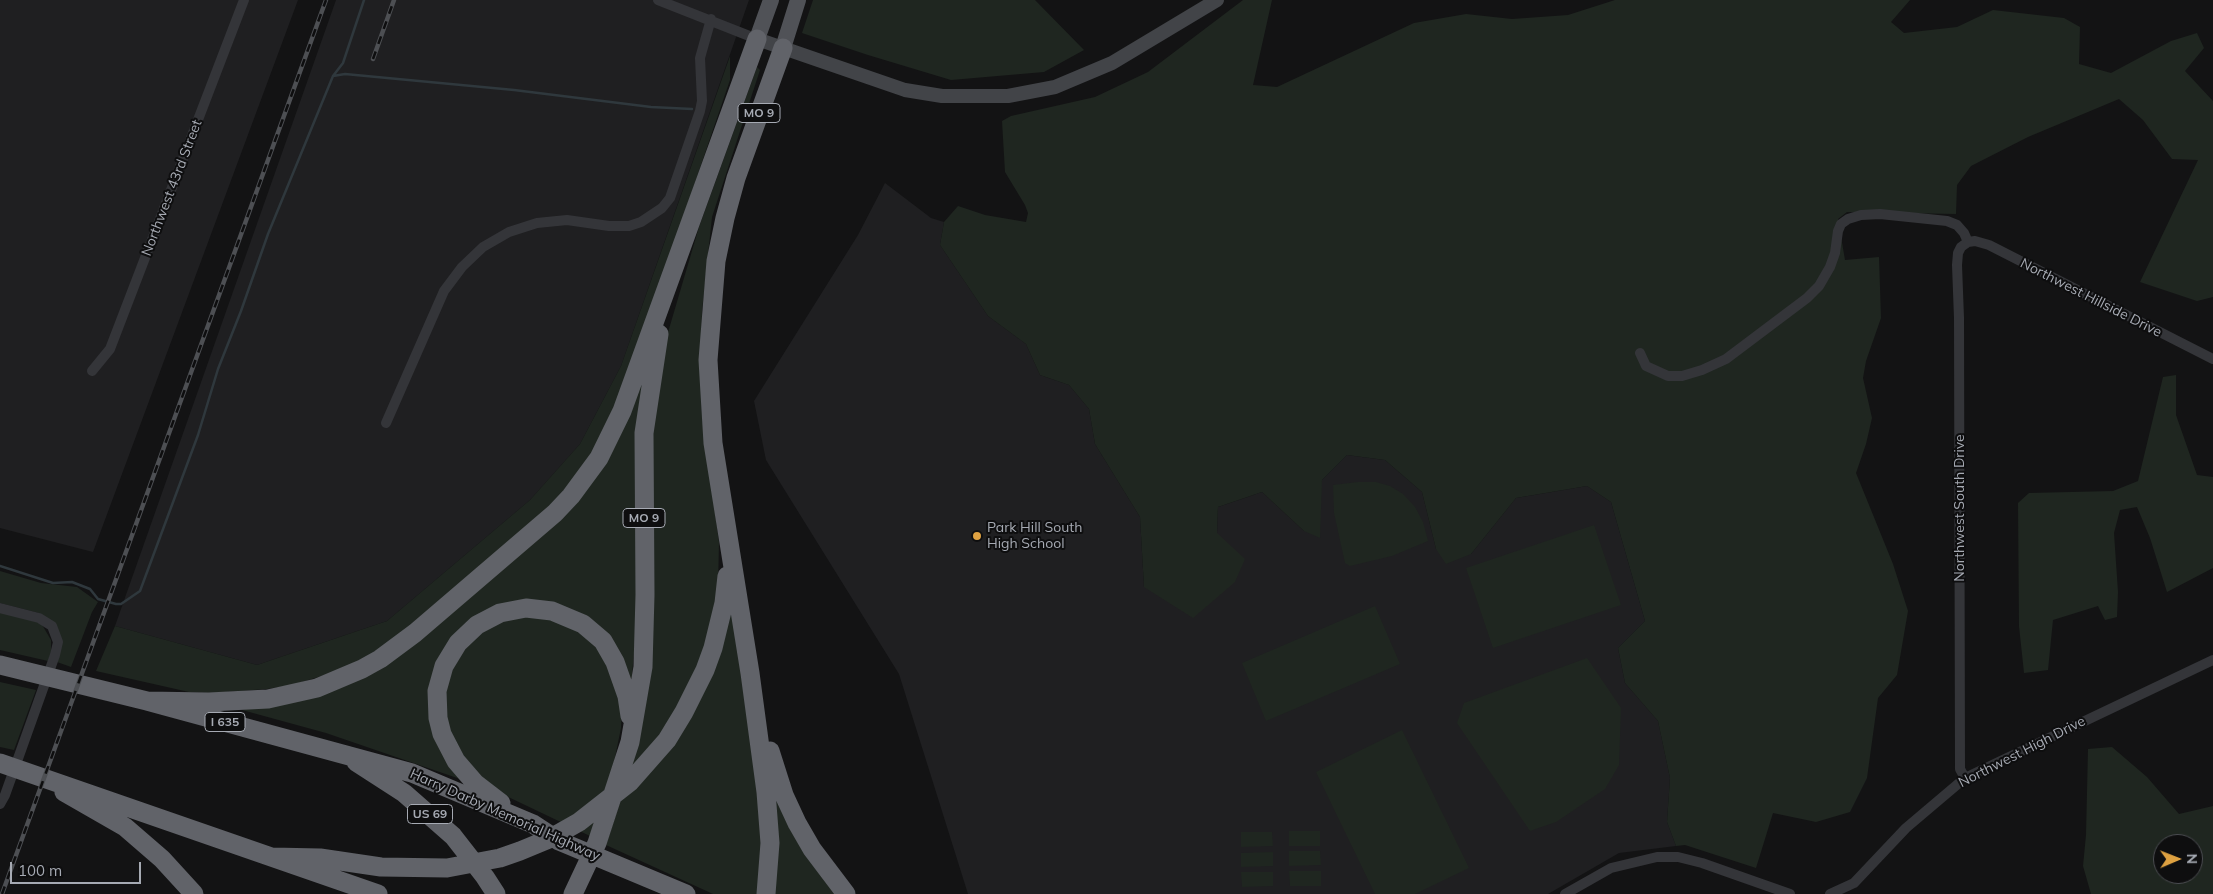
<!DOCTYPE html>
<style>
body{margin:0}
#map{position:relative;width:2213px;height:894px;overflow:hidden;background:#131314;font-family:Mulish,sans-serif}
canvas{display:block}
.north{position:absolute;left:2153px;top:834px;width:50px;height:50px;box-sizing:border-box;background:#0e0e0f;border:1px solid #4b4c51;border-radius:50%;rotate:89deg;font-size:14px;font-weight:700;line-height:20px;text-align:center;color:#a6aab3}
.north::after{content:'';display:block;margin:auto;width:18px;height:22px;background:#dea141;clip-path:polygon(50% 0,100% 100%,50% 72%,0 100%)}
.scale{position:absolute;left:10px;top:862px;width:131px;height:22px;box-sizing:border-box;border:2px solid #a6aab3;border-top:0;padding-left:6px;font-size:15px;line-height:18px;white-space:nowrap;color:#a6aab3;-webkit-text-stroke:4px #0e0e0f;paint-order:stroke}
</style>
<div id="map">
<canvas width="2213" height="894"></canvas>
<div class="north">N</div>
<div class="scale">100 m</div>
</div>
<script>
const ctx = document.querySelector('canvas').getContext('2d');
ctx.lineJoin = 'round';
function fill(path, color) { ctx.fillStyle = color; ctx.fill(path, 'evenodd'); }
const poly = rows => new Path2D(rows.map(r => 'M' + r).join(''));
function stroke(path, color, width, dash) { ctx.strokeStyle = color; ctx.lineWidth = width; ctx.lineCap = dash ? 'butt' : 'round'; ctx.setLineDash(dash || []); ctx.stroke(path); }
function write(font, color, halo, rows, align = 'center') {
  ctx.font = font + ' Mulish,sans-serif'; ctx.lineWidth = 4; ctx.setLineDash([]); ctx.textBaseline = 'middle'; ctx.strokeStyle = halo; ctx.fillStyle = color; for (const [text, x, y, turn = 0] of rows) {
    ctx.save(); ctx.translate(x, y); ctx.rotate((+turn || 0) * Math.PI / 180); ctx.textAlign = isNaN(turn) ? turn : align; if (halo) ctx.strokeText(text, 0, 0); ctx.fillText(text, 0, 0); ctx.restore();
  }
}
fill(poly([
 [0,0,298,0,93,552,0,528],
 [336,0,749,0,621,366,580,444,530,500,387,621,257,665,115,626],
 [885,183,931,218,944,222,940,245,988,316,1026,344,1040,375,1069,385,1089,409,1095,444,1140,517,1144,587,1217,533,1218,507,1262,492,1304,531,1322,480,1347,455,1385,460,1422,492,1436,549,1471,554,1516,498,1587,486,1611,502,1645,621,1618,648,1625,683,1658,721,1670,778,1667,822,1676,846,1619,853,1548,894,968,894,899,674,766,460,754,401,858,235]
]), '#1f1f21');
fill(poly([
 [813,0,1035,0,1084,50,1044,72,951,80,868,55,802,33],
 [1243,0,1272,0,1253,85,1277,87,1414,23,1466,14,1512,19,1568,15,1615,0,1910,0,1891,22,1904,33,1957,27,1993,10,2064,18,2080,27,2079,64,2111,73,2171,41,2197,33,2204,48,2185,71,2213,101,2213,297,2197,301,2140,282,2198,160,2172,159,2143,120,2119,99,2028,137,1971,166,1957,185,1956,214,1847,212,1838,219,1845,260,1879,257,1881,318,1866,361,1863,378,1872,418,1866,444,1856,473,1893,564,1908,611,1897,675,1878,698,1867,778,1850,812,1816,822,1773,813,1756,868,1685,845,1676,846,1667,822,1670,778,1658,721,1625,683,1618,648,1645,621,1611,502,1587,486,1516,498,1471,554,1446,564,1436,549,1422,492,1385,460,1347,455,1322,480,1320,538,1304,531,1262,492,1218,507,1217,533,1245,559,1235,582,1193,618,1144,587,1140,517,1095,444,1089,409,1069,385,1040,375,1026,344,988,316,940,245,944,222,958,206,985,215,1026,222,1028,213,1025,205,1005,172,1002,121,1011,116,1095,97,1148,72],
 [730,56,730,80,634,361,594,452,552,506,381,650,335,672,292,685,267,689,212,693,189,692,96,671,115,626,257,665,387,621,530,500,580,444,621,366],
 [757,67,760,70,712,217,702,311,701,355,702,416,719,542,718,589,714,613,701,660,692,684,669,727,646,754,643,779,667,750,694,706,703,687,719,644,730,593,733,593,765,826,764,877,762,894,713,894,606,845,632,765,646,690,651,626,652,427,664,346,699,227],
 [645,371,637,622,631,685,607,635,507,604,432,682,463,780,326,733,242,710,346,681,558,516],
 [2176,375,2176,415,2197,475,2213,477,2213,568,2167,592,2150,538,2137,507,2120,510,2114,533,2118,592,2117,617,2105,620,2098,606,2053,620,2048,670,2024,673,2019,626,2018,503,2029,493,2113,491,2138,481,2163,377],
 [1358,482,1376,482,1390,486,1403,494,1415,507,1423,522,1428,541,1392,556,1350,566,1345,563,1334,513,1333,485],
 [1594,525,1621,605,1493,648,1466,568],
 [0,571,41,583,77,587,98,602,92,612,71,667,57,662,62,644,39,613,0,603],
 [1375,606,1400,664,1266,721,1242,663],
 [0,612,41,623,51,640,51,653,48,661,0,650],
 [512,615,564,619,602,648,622,708,621,728,612,772,590,836,502,794,471,771,446,730,443,684,475,634],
 [1587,658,1621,708,1619,765,1605,789,1556,822,1530,831,1457,723,1464,703],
 [0,682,36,690,14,750,0,747],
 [1402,730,1469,868,1415,894,1375,894,1316,772],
 [2112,747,2147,777,2179,814,2213,806,2213,894,2091,894,2083,866,2086,835,2088,749],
 [2163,844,2193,844,2193,874,2163,874],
 [770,762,841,894,773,894],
 [1289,831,1320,831,1320,846,1289,846],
 [1241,832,1272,832,1273,846,1241,847],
 [1289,851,1320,851,1321,865,1289,866],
 [1273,852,1273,866,1241,867,1241,853],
 [1289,871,1321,871,1321,886,1290,886],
 [1241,872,1273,872,1273,886,1242,887]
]), '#1f2620');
stroke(poly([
 [333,76,345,74,514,90,651,107,692,109],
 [0,566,53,583,72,582,90,589,98,599,116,604,121,604,140,591,198,435,218,369,241,311,268,234,333,76,343,63,364,0]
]), '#2f383d', 2.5);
stroke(poly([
 [658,0,757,39],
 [1640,353,1646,366,1668,376,1682,376,1702,370,1726,359,1807,298,1819,286,1830,267,1835,253,1838,231,1841,224,1848,219,1861,215,1880,214,1947,221,1957,225,1964,233,1968,242],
 [92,371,110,349,244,0],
 [386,423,444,291,462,267,483,247,509,232,537,223,567,220,609,226,629,226,641,222,662,208,670,198,700,111,702,101,700,58,711,19],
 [0,608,39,618,52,626,58,642,55,655,5,795,0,804],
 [1965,778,1960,769,1959,318,1957,265,1958,253,1961,247,1968,242,1975,241,1989,245,2213,359],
 [1565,894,1611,868,1657,857,1678,857,1702,863,1790,894],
 [1830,894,1854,883,1906,828,1965,778,2213,660]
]), '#343539', 10);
stroke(poly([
 [757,39,905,90,942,96,1008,96,1055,87,1112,63,1217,0]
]), '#424448', 14);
stroke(poly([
 [757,39,771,0],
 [783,48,798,0]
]), '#505257', 16);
stroke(poly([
 [0,665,147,701,412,773,533,824,559,841,686,894],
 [147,701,209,702,268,699,317,688,362,669,380,659,415,633,555,513,571,496,599,458,622,411,757,39],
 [770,751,784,795,797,823,812,849,846,894],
 [356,762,404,793,453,836,485,877,496,894],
 [0,763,378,894],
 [64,792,125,827,162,859,194,894],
 [501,803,475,783,456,761,442,734,438,718,437,691,444,666,458,643,477,625,500,613,526,608,552,611,583,624,603,641,615,662,627,696,630,716],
 [272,857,320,858,381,867,447,868,500,858,520,851,549,839,579,822,630,782,667,740,684,712,705,670,713,648,724,603,727,576],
 [573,894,597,843,630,742,643,667,645,595,644,433,659,334],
 [766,894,770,843,766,792,750,673,713,443,708,360,716,261,725,218,736,178,783,48]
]), '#616369', 19);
const rail = poly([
 [373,59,394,0],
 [2,894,326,0]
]);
stroke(rail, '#4d4f53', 4.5);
stroke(rail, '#0e0e0f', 2.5, [8]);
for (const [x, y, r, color] of [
 [977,536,5,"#dea141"]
]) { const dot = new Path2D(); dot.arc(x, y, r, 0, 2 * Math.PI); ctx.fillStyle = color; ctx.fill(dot); stroke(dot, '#0e0e0f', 2); }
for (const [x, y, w] of [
 [759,113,42],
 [644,518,42],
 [225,722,40],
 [430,814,45]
]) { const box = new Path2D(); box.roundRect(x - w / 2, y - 9.5, w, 19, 4); ctx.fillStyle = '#0e0e0f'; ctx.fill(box); stroke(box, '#a6aab3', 1); }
write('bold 12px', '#a6aab3', null, [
 ["MO 9",759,113],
 ["MO 9",644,518],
 ["I 635",225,722],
 ["US 69",430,814]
]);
write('14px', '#a6aab3', '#0e0e0f', [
 ["Northwest 43rd Street",172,188,-69],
 ["Northwest Hillside Drive",2091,298,27],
 ["Northwest South Drive",1960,508,-90],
 ["Northwest High Drive",2022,752,-27],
 ["Harry Darby Memorial Highway",505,815,24]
]);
write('14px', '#a6aab3', '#0e0e0f', [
 ["Park Hill South",987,528],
 ["High School",987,544]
], 'left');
</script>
